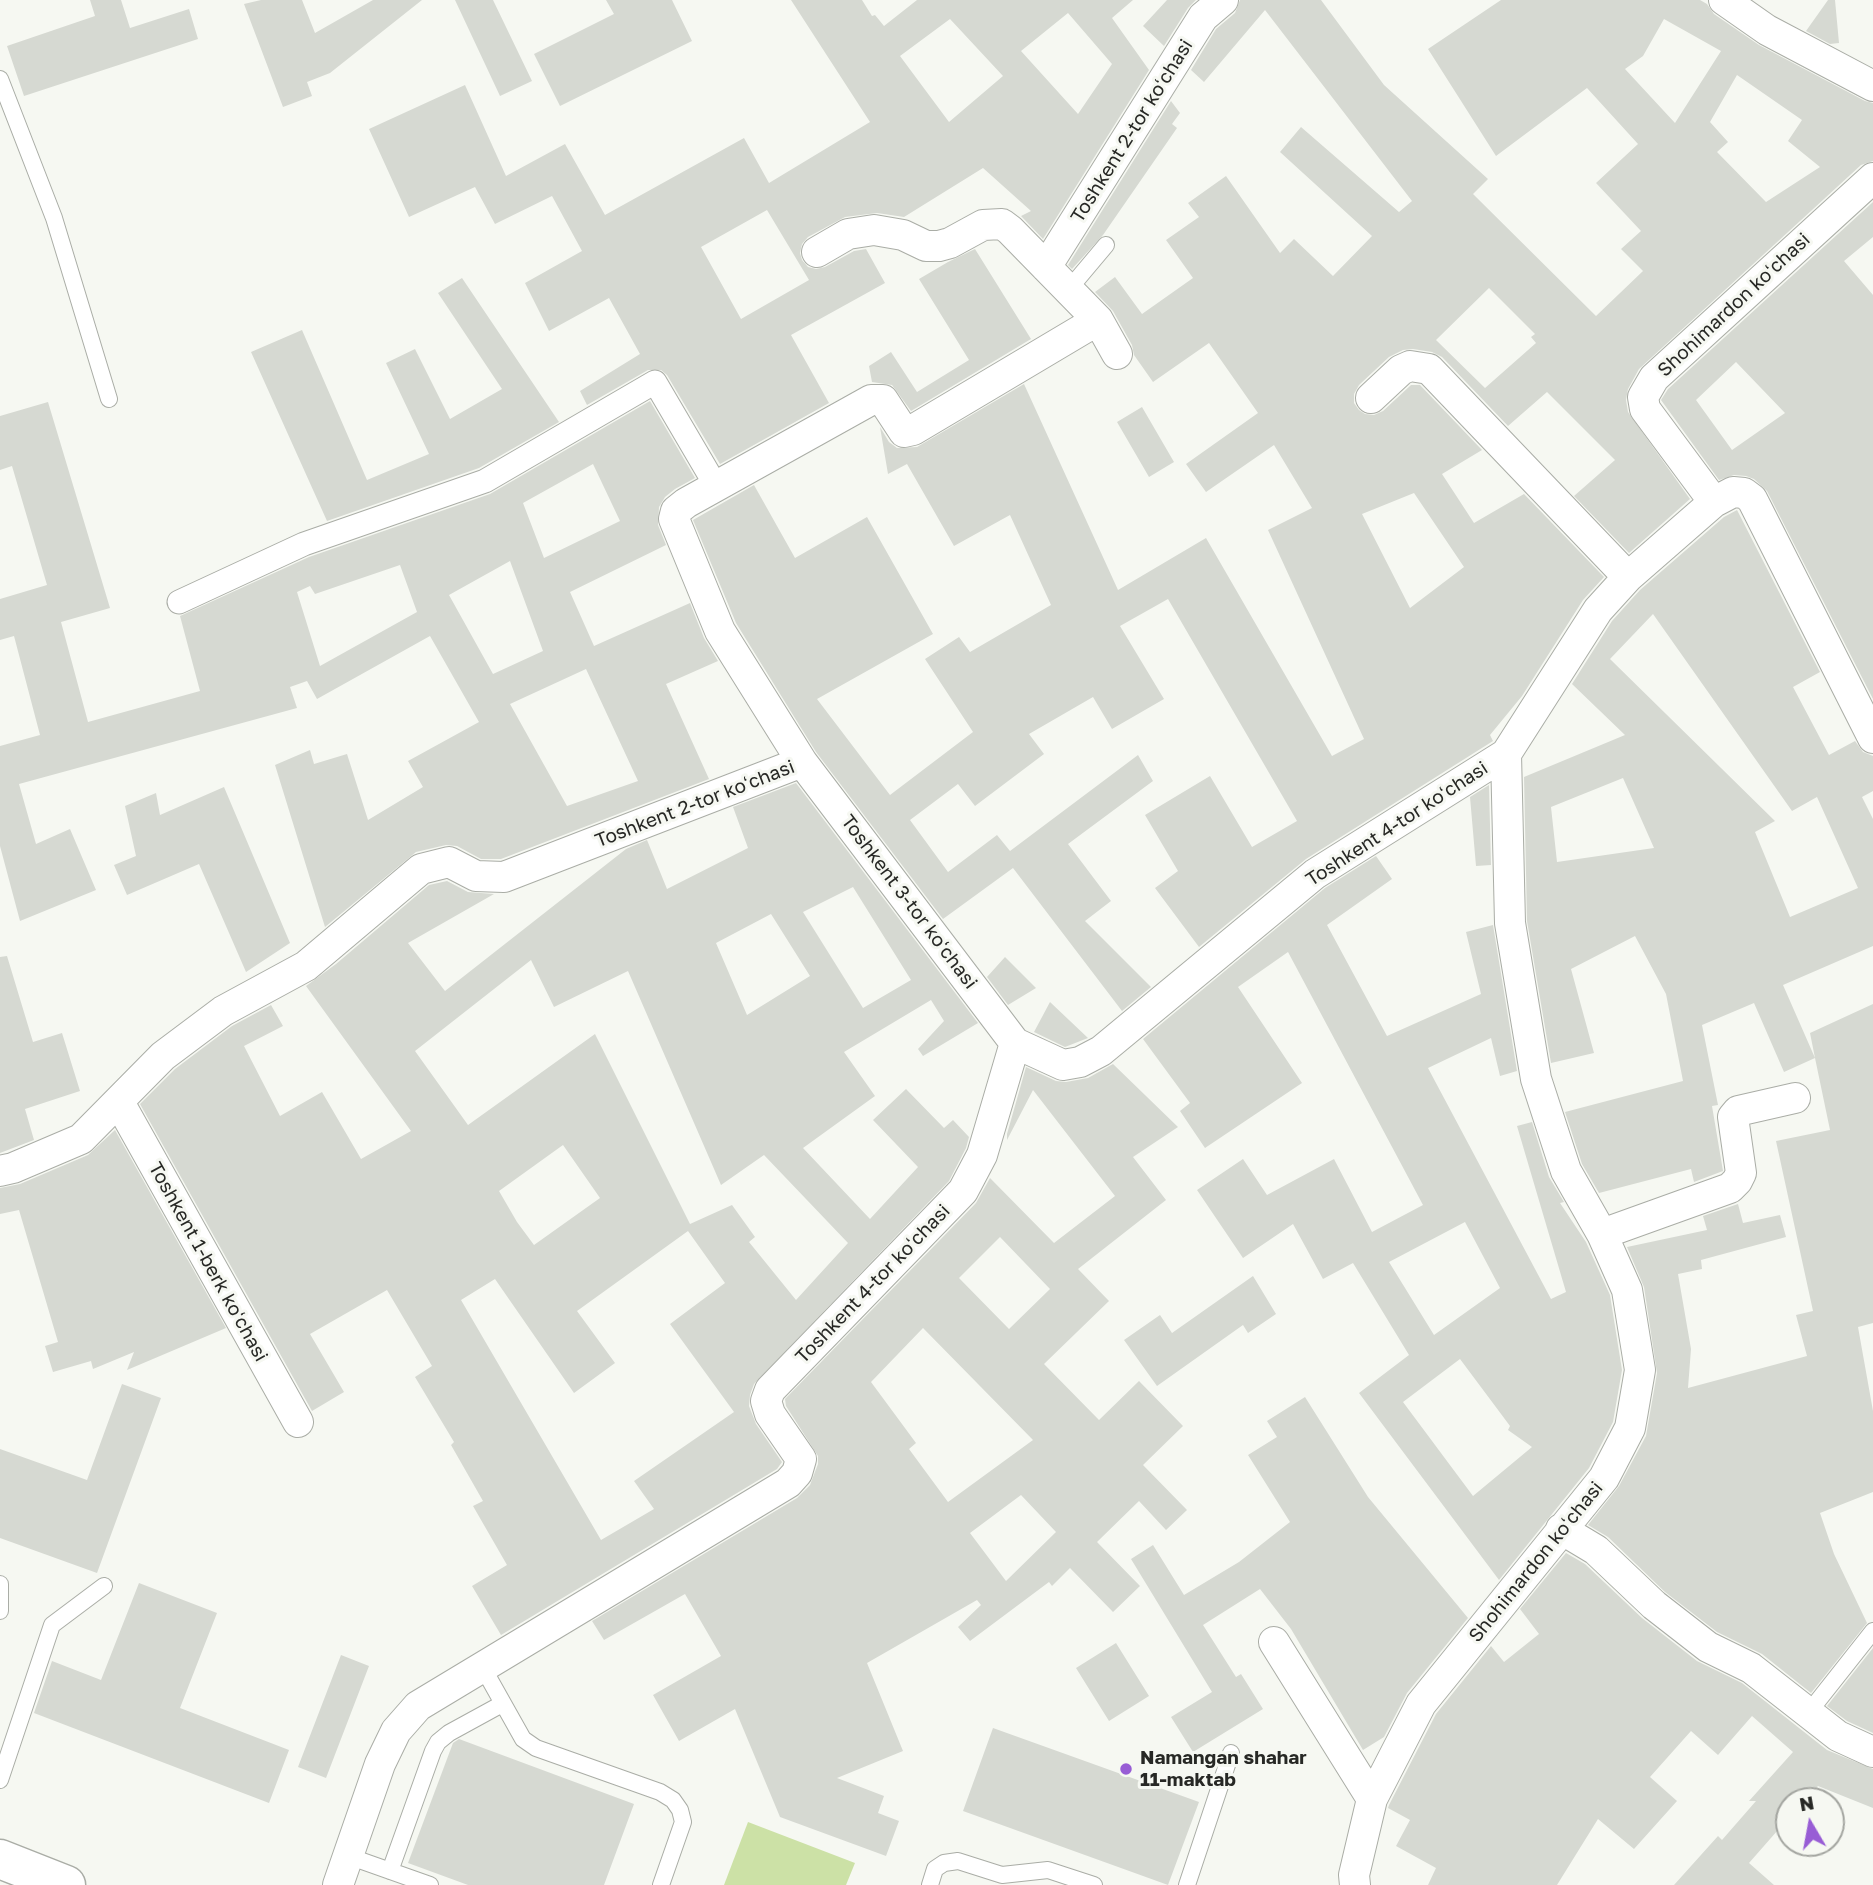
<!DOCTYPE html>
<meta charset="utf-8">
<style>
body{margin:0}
#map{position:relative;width:1873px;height:1885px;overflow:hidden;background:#f6f8f2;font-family:"Golos Text",sans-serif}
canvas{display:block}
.north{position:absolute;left:1775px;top:1787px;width:70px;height:70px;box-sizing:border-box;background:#f6f8f2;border:2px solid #a3a5a0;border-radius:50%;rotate:350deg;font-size:19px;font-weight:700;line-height:28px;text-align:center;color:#272825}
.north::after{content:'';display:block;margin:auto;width:24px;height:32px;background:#985dd5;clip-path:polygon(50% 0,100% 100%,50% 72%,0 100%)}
</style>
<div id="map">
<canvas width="1873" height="1885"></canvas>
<div class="north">N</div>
</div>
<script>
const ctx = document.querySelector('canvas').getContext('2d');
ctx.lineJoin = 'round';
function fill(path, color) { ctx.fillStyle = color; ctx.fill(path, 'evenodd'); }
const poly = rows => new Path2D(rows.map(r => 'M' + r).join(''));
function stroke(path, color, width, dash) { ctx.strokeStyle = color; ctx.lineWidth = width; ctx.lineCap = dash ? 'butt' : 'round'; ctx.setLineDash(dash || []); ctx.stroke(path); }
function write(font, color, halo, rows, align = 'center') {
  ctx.font = font + ' "Golos Text",sans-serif'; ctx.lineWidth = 6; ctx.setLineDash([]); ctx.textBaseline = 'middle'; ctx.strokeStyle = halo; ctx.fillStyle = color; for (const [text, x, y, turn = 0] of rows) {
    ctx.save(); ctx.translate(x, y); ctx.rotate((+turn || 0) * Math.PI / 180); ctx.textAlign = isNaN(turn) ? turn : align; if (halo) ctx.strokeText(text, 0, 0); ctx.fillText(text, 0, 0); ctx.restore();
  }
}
fill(poly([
 [748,1822,855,1863,846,1885,724,1885]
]), '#cce1a6');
fill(poly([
 [90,0,121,0,130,28,189,9,198,39,24,96,7,46,95,16],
 [261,0,302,0,315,33,373,0,422,0,330,73,307,82,312,96,283,107,244,4],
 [455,0,493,0,532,81,500,96],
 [606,0,672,0,692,41,560,106,534,54,614,14],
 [791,0,862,0,872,16,875,15,884,26,917,0,1133,0,1112,18,1149,70,1043,239,1021,216,1031,211,983,168,904,217,877,213,845,217,808,237,802,244,800,253,802,260,808,267,816,269,825,267,854,251,866,249,885,283,791,335,829,403,720,464,667,375,661,370,648,370,587,405,580,391,640,354,609,298,549,331,525,283,582,251,552,196,495,224,475,187,409,217,369,129,465,85,506,176,565,144,605,215,744,138,769,183,870,122],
 [1068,13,1112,64,1078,114,1021,51],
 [950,19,1003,76,949,122,900,56],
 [767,210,809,280,741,319,701,247],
 [1167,0,1196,0,1188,8,1164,46,1143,26],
 [1240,0,1321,0,1384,85,1488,179,1473,194,1596,316,1643,271,1621,249,1641,231,1596,183,1638,144,1587,88,1496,156,1428,49,1501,0,1700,0,1707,4,1714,14,1759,45,1865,101,1873,103,1873,161,1861,165,1639,369,1628,389,1626,400,1628,412,1690,499,1629,553,1574,496,1615,460,1547,392,1508,426,1442,357,1432,352,1413,349,1403,350,1389,357,1359,385,1354,394,1354,403,1359,410,1365,414,1374,415,1383,411,1411,385,1420,385,1482,450,1442,474,1474,523,1524,494,1604,577,1583,600,1522,696,1490,735,1493,741,1306,859,1199,947,1155,888,1178,871,1145,815,1210,776,1252,847,1297,821,1168,599,1120,626,1164,699,1112,729,1093,697,1029,734,1044,754,975,806,958,784,910,820,948,872,997,835,1010,851,1138,755,1153,781,1068,844,1111,901,1085,921,1151,987,1122,1011,1013,868,943,919,816,752,736,623,693,520,754,485,795,558,867,517,933,634,817,699,890,795,973,732,925,659,959,637,970,652,1051,605,1010,515,954,546,907,464,888,474,880,427,889,442,897,448,917,447,1024,384,1118,590,1206,538,1332,756,1364,739,1268,530,1312,508,1274,445,1206,492,1186,464,1258,413,1209,343,1153,382,1134,355,1132,345,1113,311,1095,292,1115,277,1142,314,1193,278,1166,240,1199,217,1188,203,1226,176,1280,253,1294,239,1333,276,1372,236,1280,152,1301,127,1399,212,1412,201,1265,10,1204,82,1191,70,1216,29,1235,13],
 [1664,19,1721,51,1675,123,1625,69,1643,56],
 [1737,75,1802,120,1788,141,1820,167,1766,202,1717,152,1728,142,1710,122],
 [1489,288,1535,334,1531,337,1536,343,1485,388,1436,340],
 [1414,493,1464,567,1410,608,1362,514],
 [1828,0,1835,0,1839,43,1830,44,1806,31],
 [1171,101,1180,113,1172,124,1177,128,1103,235,1072,269,1068,265],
 [1873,202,1873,237,1844,261,1873,295,1873,699,1767,491,1754,479,1746,476,1734,475,1719,480,1661,400,1668,389],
 [1736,362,1785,413,1732,450,1696,400],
 [975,249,1031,339,911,411,892,385,872,382,869,366,891,352,917,392,969,360,919,279,948,262],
 [462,278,559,422,479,468,327,521,251,352,302,330,367,480,429,454,386,363,415,349,450,419,502,389,438,293],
 [650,401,695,478,675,489,665,497,659,507,658,525,666,545,570,592,594,646,690,603,704,638,718,661,666,684,709,779,501,859,481,859,457,846,446,845,416,852,325,927,275,765,310,750,314,764,347,754,368,820,423,787,408,761,479,722,430,636,317,699,307,681,290,687,297,708,19,784,36,844,70,829,96,890,20,921,0,846,0,746,40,735,14,636,0,640,0,599,47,585,12,466,0,470,0,416,48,402,110,608,61,622,88,722,200,691,180,616,309,557,490,494],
 [593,464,620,521,544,558,523,503],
 [510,561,543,651,493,674,449,595],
 [400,565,417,612,320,666,297,592,310,586,315,594],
 [586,669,638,781,567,806,510,704],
 [1142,407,1174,462,1149,477,1117,422],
 [1737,510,1820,672,1793,687,1829,755,1855,741,1863,752,1873,756,1873,791,1862,797,1873,819,1873,946,1783,985,1815,1058,1810,1033,1873,1004,1873,1323,1858,1327,1873,1411,1873,1492,1820,1513,1834,1554,1867,1623,1811,1693,1762,1654,1717,1632,1665,1592,1608,1537,1588,1525,1619,1486,1646,1436,1657,1373,1644,1287,1627,1247,1707,1230,1703,1216,1738,1204,1743,1223,1780,1215,1786,1237,1701,1260,1702,1269,1678,1274,1691,1349,1688,1388,1807,1356,1796,1315,1813,1311,1776,1141,1830,1130,1815,1058,1784,1072,1754,1003,1702,1025,1718,1105,1712,1106,1723,1171,1694,1182,1691,1169,1599,1193,1582,1164,1565,1112,1683,1081,1666,994,1635,936,1571,969,1594,1053,1551,1063,1527,921,1524,777,1625,735,1572,684,1612,621,1640,590,1724,517],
 [1653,614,1792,811,1817,797,1858,888,1790,917,1755,832,1775,821,1610,659],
 [1623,778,1654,848,1557,862,1551,807],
 [796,783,978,1023,923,1056,918,1049,944,1021,931,1000,844,1052,875,1096,803,1148,870,1219,918,1167,873,1120,906,1089,944,1128,953,1120,969,1137,966,1148,949,1181,754,1384,750,1395,749,1406,756,1424,782,1462,777,1469,501,1635,472,1586,507,1565,473,1506,483,1501,451,1445,454,1442,415,1377,432,1366,387,1290,310,1334,344,1392,312,1411,140,1104,175,1069,232,1026,271,1005,283,1026,244,1046,280,1116,322,1092,361,1159,411,1131,306,986,336,964,429,885,447,881,468,892,494,894,408,943,445,991,626,849,647,840,667,889,748,848,733,807],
 [853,887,911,980,863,1008,803,912],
 [771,914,810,976,747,1015,716,943],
 [531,960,554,1007,628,971,721,1185,764,1155,848,1243,796,1300,749,1242,755,1237,732,1205,690,1224,595,1034,468,1125,415,1051],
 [563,1145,600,1198,534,1245,517,1222,499,1191],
 [688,1231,725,1283,670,1324,734,1412,634,1481,654,1509,601,1540,461,1300,495,1279,574,1393,615,1363,577,1311],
 [1489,785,1491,865,1476,866,1470,797],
 [224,787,290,943,246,972,199,864,127,895,114,865,136,856,125,806,156,793,160,815],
 [1376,856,1392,879,1327,925,1387,1036,1481,994,1466,932,1493,925,1517,1071,1500,1076,1491,1038,1428,1068,1551,1299,1566,1292,1517,1126,1532,1122,1549,1177,1564,1202,1560,1203,1586,1242,1610,1295,1622,1370,1613,1422,1589,1468,1499,1580,1359,1393,1409,1355,1353,1263,1323,1279,1293,1224,1243,1258,1197,1190,1243,1159,1267,1195,1334,1159,1372,1232,1423,1205,1288,952,1238,987,1302,1083,1205,1148,1180,1111,1190,1103,1143,1039,1325,888],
 [1465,1222,1500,1288,1434,1335,1389,1262],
 [1460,1359,1510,1426,1508,1430,1532,1447,1473,1496,1403,1402],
 [7,956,33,1042,62,1033,80,1091,25,1109,34,1140,0,1153,0,957],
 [1005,957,1036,988,1008,1005,987,977],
 [1050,1002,1088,1038,1065,1047,1034,1032],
 [1113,1064,1178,1127,1133,1157,1166,1200,1078,1269,1109,1301,1044,1364,1099,1420,1139,1381,1183,1426,1143,1465,1187,1510,1166,1530,1139,1501,1097,1542,1140,1586,1113,1612,1070,1568,1052,1586,1049,1582,970,1641,958,1627,981,1605,977,1600,867,1663,903,1751,837,1778,884,1796,878,1813,899,1821,886,1856,780,1817,735,1709,679,1741,653,1695,721,1656,685,1594,604,1640,592,1621,797,1498,810,1485,818,1464,818,1456,786,1406,785,1399,976,1203,990,1178,1054,1243,1115,1196,1033,1090,1007,1140,1007,1134,1026,1067,1056,1081,1066,1082,1088,1078],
 [1000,1237,1050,1289,1009,1329,959,1278],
 [923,1328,1033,1440,948,1502,909,1449,916,1443,871,1382],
 [1021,1495,1056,1532,1006,1581,970,1533],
 [115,1130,226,1328,127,1370,134,1352,93,1369,91,1361,53,1372,45,1346,58,1342,19,1210,0,1214,0,1188,20,1184,88,1155],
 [1253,1276,1276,1314,1248,1333,1243,1325,1157,1386,1124,1340,1160,1315,1172,1333],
 [122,1384,161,1398,97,1573,0,1538,0,1449,87,1480],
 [1305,1397,1368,1497,1468,1618,1407,1693,1384,1737,1363,1750,1291,1629,1260,1589,1203,1625,1236,1677,1241,1674,1263,1709,1193,1752,1171,1717,1212,1692,1131,1559,1153,1545,1184,1595,1239,1562,1290,1522,1248,1455,1277,1437,1267,1421],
 [1566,1553,1585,1564,1642,1618,1697,1661,1742,1683,1827,1750,1873,1769,1873,1808,1818,1786,1804,1801,1789,1801,1789,1826,1785,1822,1749,1863,1774,1885,1674,1885,1718,1836,1722,1840,1756,1801,1749,1801,1793,1752,1752,1716,1718,1755,1691,1731,1650,1777,1677,1801,1634,1849,1598,1819,1557,1885,1428,1885,1436,1868,1396,1846,1410,1820,1388,1808,1389,1805,1436,1714,1491,1646,1504,1662,1539,1634,1520,1609],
 [139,1583,217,1613,180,1708,289,1750,269,1803,34,1713,52,1661,101,1680],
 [1116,1643,1149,1696,1109,1721,1076,1668],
 [1873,1648,1873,1733,1847,1721,1827,1706],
 [341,1655,369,1666,326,1778,298,1767],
 [993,1728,1199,1802,1168,1885,963,1811],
 [459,1739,634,1804,604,1885,468,1885,408,1863,453,1743]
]), '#d6d9d2');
const service = poly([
 [0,79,54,218,109,399],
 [1069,289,1106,245],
 [0,1584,0,1611],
 [482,1666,523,1739,536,1748,660,1792,673,1800,680,1810,683,1822,661,1885],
 [1809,1712,1873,1631],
 [0,1780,52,1625,104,1586],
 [348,1856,430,1885],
 [390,1871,433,1751,438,1742,449,1733,502,1704],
 [930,1885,935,1869,944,1863,958,1861,1002,1875,1048,1870,1094,1885],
 [1187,1885,1231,1753]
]);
const pedestrian = poly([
 [179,602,304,544,485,481,655,382,716,486]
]);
const minor = poly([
 [1724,0,1767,30,1873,86],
 [817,252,848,234,874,230,903,235,926,246,939,246,950,243,983,225,1002,224,1010,230,1098,320,1117,354],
 [1046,267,1203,17,1223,0],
 [1098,320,913,430,904,432,883,400,871,400,686,503,676,511,674,519,720,631,802,762,1015,1043,1063,1065,1080,1062,1101,1051,1315,874,1506,754],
 [1371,398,1401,370,1410,366,1429,369,1628,577],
 [1714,502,1733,492,1744,493,1752,499,1873,738],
 [119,1102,298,1422],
 [0,1171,13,1168,81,1139,163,1056,223,1011,306,966,421,869,449,862,476,876,504,877,802,762],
 [1602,1234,1730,1188,1737,1181,1741,1173,1733,1117,1738,1111,1795,1098],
 [1561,1529,1596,1550,1654,1605,1708,1647,1751,1668,1838,1736,1873,1752],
 [1274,1642,1372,1799],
 [338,1885,380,1764,396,1731,418,1706,788,1483,797,1473,801,1459,770,1414,766,1401,770,1390,963,1191,982,1155,1015,1043],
 [1355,1885,1354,1875,1372,1799,1421,1704,1604,1478,1630,1428,1640,1370,1627,1290,1602,1234,1566,1171,1536,1079,1510,923,1506,754,1598,610,1628,577,1714,502,1645,409,1643,397,1654,378,1873,178]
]);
const primary = poly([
 [0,1859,66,1885]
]);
stroke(service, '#aaada6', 18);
stroke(pedestrian, '#aaada6', 25);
stroke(minor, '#aaada6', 32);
stroke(primary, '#aaada6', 41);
stroke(service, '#fff', 16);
stroke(pedestrian, '#fff', 23);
stroke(minor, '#fff', 30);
stroke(primary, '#fff', 38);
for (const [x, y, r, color] of [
 [1126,1769,7,"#985dd5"]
]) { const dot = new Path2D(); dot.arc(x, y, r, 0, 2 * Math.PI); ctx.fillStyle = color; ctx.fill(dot); stroke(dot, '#f6f8f2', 2.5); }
write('19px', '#272825', '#f6f8f2', [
 ["Toshkent 2-tor koʻchasi",1132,131,-58],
 ["Shohimardon koʻchasi",1734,305,-43],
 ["Toshkent 2-tor koʻchasi",695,804,-21],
 ["Toshkent 4-tor koʻchasi",1397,824,-33],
 ["Toshkent 3-tor koʻchasi",909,902,53],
 ["Toshkent 1-berk koʻchasi",208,1262,61],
 ["Toshkent 4-tor koʻchasi",873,1284,-46],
 ["Shohimardon koʻchasi",1536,1562,-51]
]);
write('bold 19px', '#272825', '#f6f8f2', [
 ["Namangan shahar",1140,1758],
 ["11-maktab",1140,1780]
], 'left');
</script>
